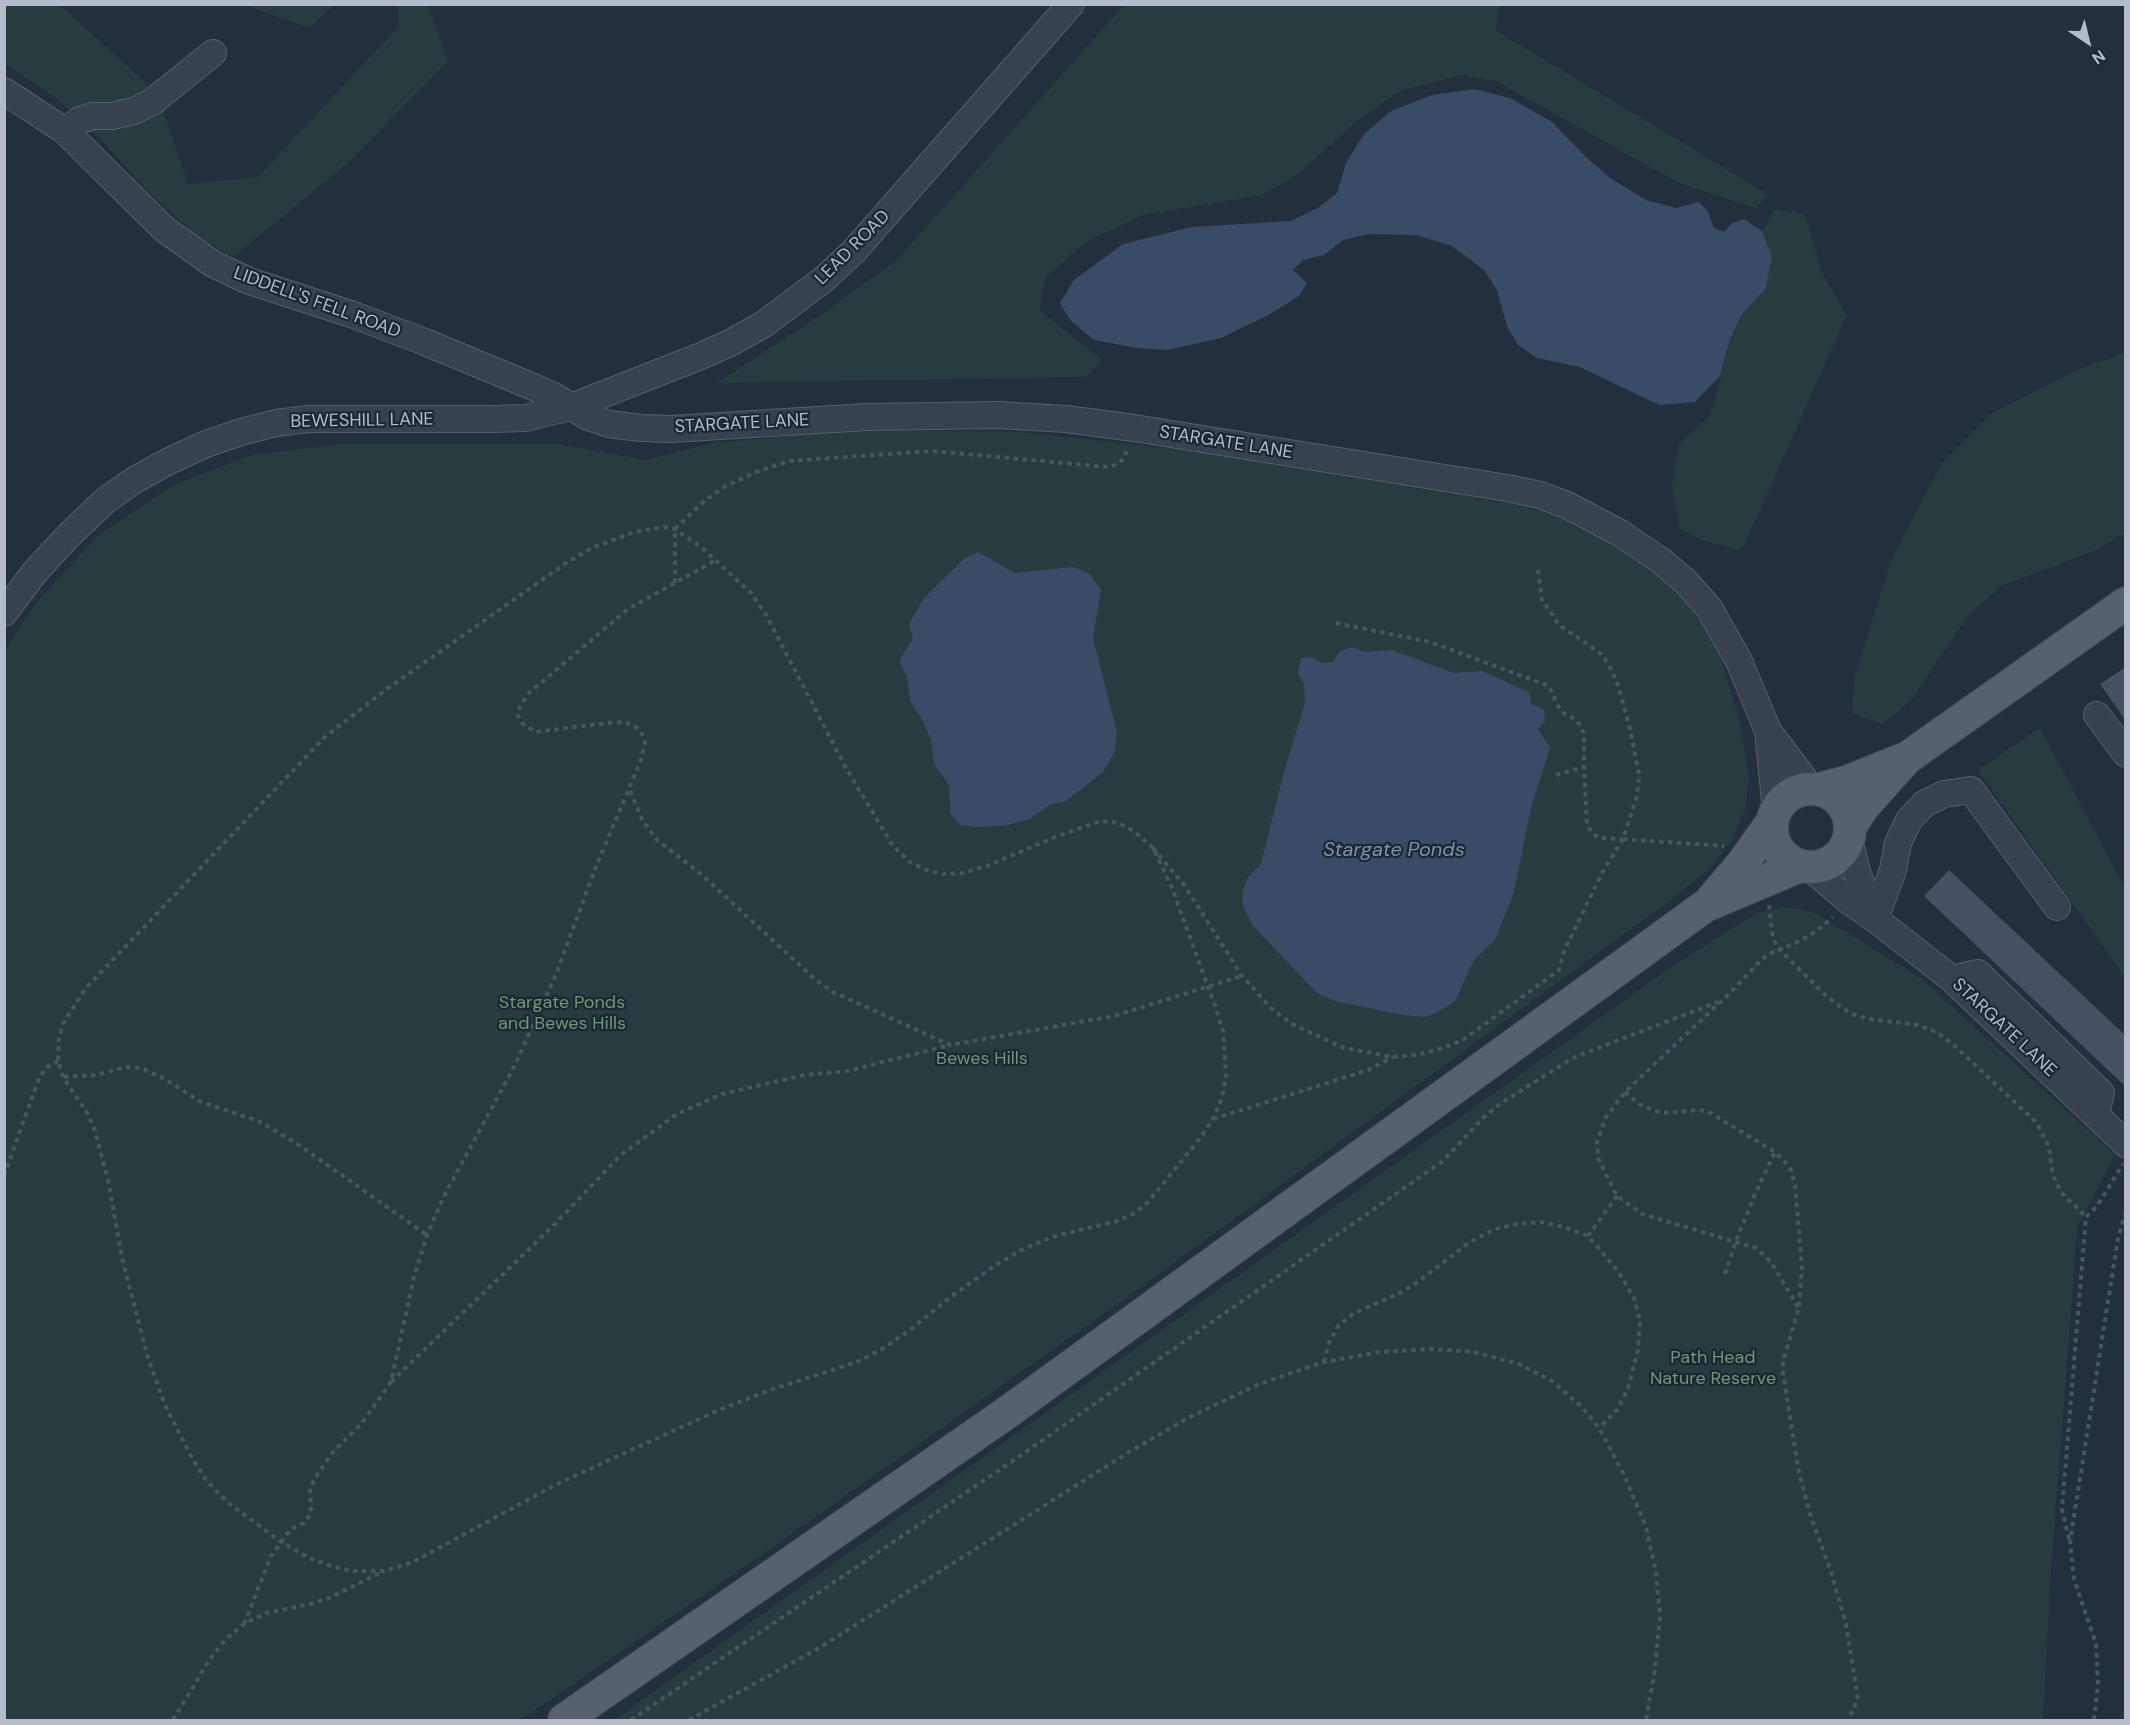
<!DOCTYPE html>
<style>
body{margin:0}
#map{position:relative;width:2130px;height:1725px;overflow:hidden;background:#242f3e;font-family:"DM Sans",sans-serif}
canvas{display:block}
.frame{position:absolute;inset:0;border:6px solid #b4bcc9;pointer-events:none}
.north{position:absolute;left:2058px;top:12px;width:60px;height:60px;-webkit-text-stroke:4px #1d2633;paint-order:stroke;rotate:145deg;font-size:16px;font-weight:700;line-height:24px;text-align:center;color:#b4bcc9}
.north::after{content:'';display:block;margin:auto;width:21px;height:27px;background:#b4bcc9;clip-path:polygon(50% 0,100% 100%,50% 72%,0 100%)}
</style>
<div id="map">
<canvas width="2130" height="1725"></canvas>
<div class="frame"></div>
<div class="north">N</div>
</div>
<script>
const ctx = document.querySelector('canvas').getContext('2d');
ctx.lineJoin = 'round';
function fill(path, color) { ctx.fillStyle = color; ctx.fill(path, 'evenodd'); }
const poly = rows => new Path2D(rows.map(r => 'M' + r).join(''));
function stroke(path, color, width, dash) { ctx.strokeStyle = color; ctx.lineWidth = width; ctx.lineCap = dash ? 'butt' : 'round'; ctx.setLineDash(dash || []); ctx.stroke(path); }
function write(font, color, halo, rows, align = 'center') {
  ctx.font = font + ' "DM Sans",sans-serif'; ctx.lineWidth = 4.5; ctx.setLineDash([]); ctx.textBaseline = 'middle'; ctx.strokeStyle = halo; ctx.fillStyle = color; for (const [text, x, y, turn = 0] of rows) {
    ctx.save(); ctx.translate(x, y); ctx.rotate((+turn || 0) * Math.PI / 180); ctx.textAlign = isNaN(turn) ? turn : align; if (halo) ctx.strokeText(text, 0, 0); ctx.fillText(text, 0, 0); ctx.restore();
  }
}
fill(poly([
 [4,5,64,5,62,7,157,93,188,184,258,177,399,26,397,5,428,5,448,61,349,162,233,257,198,236,151,195,100,138,55,97,5,64],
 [245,5,334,4,334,5,309,28],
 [1124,5,1500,5,1495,30,1769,195,1755,208,1679,183,1496,81,1461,75,1399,91,1355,123,1294,177,1262,195,1143,215,1087,241,1046,277,1039,310,1102,360,1086,377,717,383,822,314,897,260],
 [1775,209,1805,214,1822,273,1847,315,1742,550,1707,542,1680,529,1672,487,1678,445,1710,416,1730,343,1742,314,1766,288,1772,257,1762,231],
 [2125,353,2125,533,2094,551,2001,586,1968,616,1912,699,1883,724,1852,713,1854,679,1891,560,1942,463,1993,412,2078,369],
 [897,430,1020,432,1177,449,1507,503,1553,514,1594,533,1645,564,1685,600,1709,633,1721,660,1738,715,1749,775,1746,807,1732,840,1709,869,1672,899,1126,1298,760,1556,521,1720,5,1720,5,650,35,604,97,536,174,485,251,455,342,444,558,444,645,460,713,443,812,434],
 [2040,728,2125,888,2125,977,1978,770],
 [1782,907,1800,909,1815,913,1922,979,2115,1155,2077,1227,2049,1599,2043,1720,614,1720,1674,965,1757,913]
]), '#263c3f');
fill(poly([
 [1474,89,1510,98,1552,122,1587,158,1610,178,1646,200,1676,208,1699,202,1708,212,1714,228,1724,232,1732,223,1744,219,1762,231,1772,257,1766,288,1742,314,1729,343,1720,376,1695,402,1659,405,1580,367,1537,358,1518,345,1507,326,1497,290,1484,270,1452,246,1416,235,1368,234,1343,240,1324,255,1303,260,1293,270,1307,283,1299,296,1270,314,1221,338,1167,350,1137,348,1094,340,1070,320,1060,303,1074,280,1123,244,1192,227,1291,221,1318,208,1337,193,1346,163,1364,134,1391,111,1432,95],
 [978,552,1015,573,1073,567,1090,574,1101,590,1093,638,1117,732,1115,751,1103,772,1066,801,1051,804,1030,819,1004,826,976,827,960,825,950,813,949,785,934,764,931,740,924,723,910,701,907,678,899,661,913,639,909,624,924,598,965,558],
 [1353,647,1364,652,1392,650,1454,673,1482,671,1529,692,1531,704,1544,709,1545,722,1538,729,1550,748,1531,808,1514,892,1495,940,1474,960,1455,1001,1440,1011,1425,1017,1402,1015,1335,1001,1317,993,1252,925,1242,903,1243,891,1248,877,1261,864,1285,768,1305,703,1304,683,1298,674,1301,658,1312,657,1321,663,1333,662,1340,651]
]), '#394c67');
fill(poly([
 [2126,667,2126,721,2100,684],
 [1949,870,2126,1036,2126,1087,1924,896]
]), '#455162');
const minor = poly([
 [4,91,65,131,164,229,213,264,249,281,351,314,425,342,531,386,552,395,588,417,609,424,641,428,672,429,867,417,998,415,1066,419,1134,428,1507,488,1540,495,1567,505,1620,533,1660,560,1686,582,1709,608,1739,661,1768,731,1811,788],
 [65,131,80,120,93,116,112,116,134,111,152,102,213,53],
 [4,613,34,573,70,534,106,500,133,481,169,461,206,444,241,432,276,423,308,419,494,419,525,418,571,407,701,356,732,342,764,324,824,279,854,251,1071,4],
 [2097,715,2126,754],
 [1768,731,1776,810],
 [1849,839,1857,872,1875,919],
 [1809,867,1849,901,1875,919,1952,979,2126,1144],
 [1875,919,1893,870,1898,843,1909,820,1924,804,1944,794,1971,790,2057,907],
 [1952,979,1978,973,2101,1093,2096,1114]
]);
const major = poly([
 '1772 828a39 39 0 1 1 78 0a39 39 0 1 1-78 0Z',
 [1819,789,1846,782,1901,760],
 [1851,826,1863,807,1907,758,2126,603],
 [1712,899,1742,864,1772,822],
 [564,1720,1005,1414,1705,906,1800,866]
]);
stroke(minor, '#565f6c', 28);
stroke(major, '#414a57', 34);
stroke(poly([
 [1538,570,1542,600,1559,625,1599,652,1608,663,1618,685,1631,733,1639,775,1637,796,1623,839,1724,846],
 [675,583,675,529,705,500,726,486,756,472,789,461,932,451,1108,467,1118,464,1124,458,1127,449],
 [1336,623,1430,642,1549,686,1558,706,1564,713,1575,719,1581,726,1584,735,1584,767],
 [1556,775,1584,767,1587,825,1592,833,1599,838,1622,839],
 [630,791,643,821,656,839,702,875,817,981,833,992,950,1045,1114,1016,1242,976],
 [1153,848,1134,831,1118,823,1101,821,1055,837,987,866,963,873,943,874,926,870,910,862,893,846,847,770,766,615,752,594,701,547,675,529,664,527,634,532,592,548,566,563,384,691,325,737,85,989,63,1024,59,1038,58,1061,63,1077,88,1114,95,1131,108,1180,122,1258,148,1358,165,1405,192,1458,206,1480,227,1502,280,1541,309,1558,331,1566,352,1571,384,1571,411,1563,557,1484,719,1410,773,1389,857,1362,881,1350,910,1330,948,1299,994,1266,1023,1249,1055,1236,1117,1221,1135,1213,1148,1202,1201,1137,1213,1119,1222,1098,1226,1075,1223,1031,1215,1006,1172,888,1153,848,1185,886,1242,976,1273,1010,1294,1025,1344,1048,1393,1057,1417,1055,1443,1048,1463,1040,1559,970,1564,951,1603,871,1623,839],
 [1769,905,1773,939,1780,950,1822,992,1839,1006,1852,1014,1869,1019,1918,1025,1938,1033,1956,1047,2037,1123,2049,1147,2053,1175,2061,1192,2086,1217],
 [64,1077,95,1075,125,1067,141,1068,165,1079,199,1101,258,1121,296,1143,427,1235],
 [1625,1092,1639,1104,1655,1111,1669,1113,1698,1110,1707,1111,1775,1152,1785,1162,1791,1170,1795,1185,1802,1268,1799,1308,1783,1361,1783,1373,1799,1473,1811,1517,1831,1572,1846,1624,1858,1699,1848,1720],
 [1213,1119,1368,1070,1393,1057],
 [4,1176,39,1078,47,1067,58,1061],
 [1588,1236,1617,1196],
 [1725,1274,1736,1241,1755,1194,1775,1152],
 [1798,1307,1771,1262,1756,1248,1642,1214,1617,1196,1598,1158,1597,1142,1606,1117,1625,1092,1731,992,1761,960,1771,953,1800,941,1815,932,1833,917],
 [1324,1362,1329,1343,1339,1325,1354,1313,1398,1294,1415,1284,1470,1242,1495,1229,1517,1224,1541,1222,1564,1227,1588,1236,1618,1271,1635,1300,1640,1321,1638,1350,1628,1388,1617,1410,1599,1428],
 [391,1382,554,1225,622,1154,677,1114,722,1094,804,1075,848,1071,950,1045],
 [2069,1539,2062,1509,2086,1217,2097,1206,2123,1164],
 [244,1624,271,1556,291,1529,304,1523,311,1513,310,1489,315,1478,333,1452,362,1423,391,1382,414,1277,427,1235,443,1198,515,1065,557,972,595,869,641,760,645,743,642,734,637,728,627,723,615,722,536,732,522,723,518,716,520,706,529,693,628,609,716,560],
 [173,1720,210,1659,225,1640,244,1624,266,1613,311,1604,329,1598,382,1572],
 [631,1720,1017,1458,1443,1161,1483,1118,1500,1104,1571,1059,1585,1053,1718,1002],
 [689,1720,819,1648,1129,1452,1188,1418,1259,1384,1324,1362,1380,1352,1433,1349,1474,1352,1519,1364,1552,1381,1582,1407,1599,1428,1624,1475,1646,1527,1656,1572,1660,1616,1655,1669,1646,1720],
 [2094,1720,2098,1684,2096,1644,2074,1579,2070,1542,2118,1238,2126,1212]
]), '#44595c', 4, [4.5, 4.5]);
stroke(minor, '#38414e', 26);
stroke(major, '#56606e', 32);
write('18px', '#b4bcc9', '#1d2633', [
 ["LEAD ROAD",853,248,-45],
 ["LIDDELL'S FELL ROAD",317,303,20],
 ["BEWESHILL LANE",362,421,-1],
 ["STARGATE LANE",742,424,-3],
 ["STARGATE LANE",1226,443,9],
 ["STARGATE LANE",2004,1028,43]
]);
write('18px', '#6b9a76', '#1d2633', [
 ["Stargate Ponds",562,1003],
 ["and Bewes Hills",562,1024],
 ["Bewes Hills",982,1059],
 ["Path Head",1713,1358],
 ["Nature Reserve",1713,1379]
]);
write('italic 20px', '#7c92b1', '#1d2633', [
 ["Stargate Ponds",1394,851]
]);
</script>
